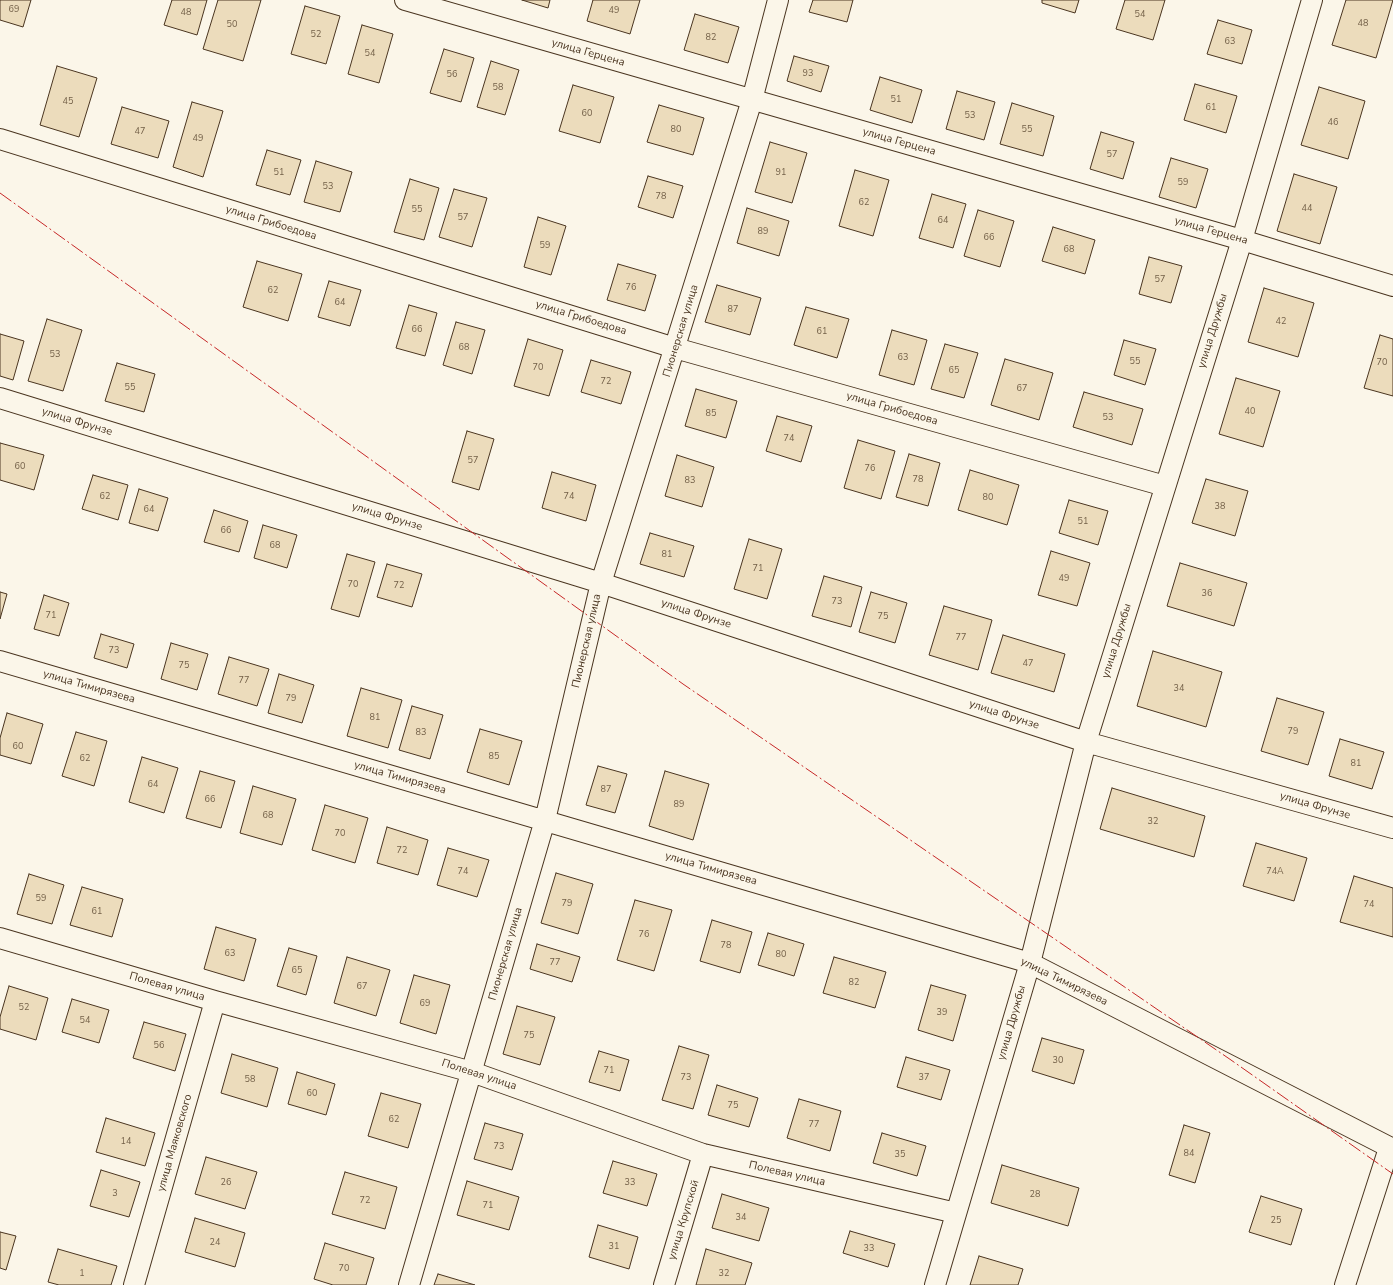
<!DOCTYPE html>
<meta charset="utf-8">
<style>
body{margin:0}
canvas{display:block;background:#fbf6e9}
</style>
<canvas width="1393" height="1285"></canvas>
<script>
const ctx = document.querySelector('canvas').getContext('2d');
ctx.lineJoin = 'round';
function fill(path, color) { ctx.fillStyle = color; ctx.fill(path, 'evenodd'); }
const poly = rows => new Path2D(rows.map(r => 'M' + r).join(''));
function stroke(path, color, width, dash) { ctx.strokeStyle = color; ctx.lineWidth = width; ctx.lineCap = dash ? 'butt' : 'round'; ctx.setLineDash(dash || []); ctx.stroke(path); }
function write(font, color, halo, rows, align = 'center') {
  ctx.font = font + ' "Nunito Sans",sans-serif'; ctx.lineWidth = 3; ctx.setLineDash([]); ctx.textBaseline = 'middle'; ctx.strokeStyle = halo; ctx.fillStyle = color; for (const [text, x, y, turn = 0] of rows) {
    ctx.save(); ctx.translate(x, y); ctx.rotate((+turn || 0) * Math.PI / 180); ctx.textAlign = isNaN(turn) ? turn : align; if (halo) ctx.strokeText(text, 0, 0); ctx.fillText(text, 0, 0); ctx.restore();
  }
}
const building = poly([
 [0,0,31,0,23,27,0,20,0,0],
 [172,0,207,0,197,35,164,25,172,0],
 [218,0,261,0,243,61,203,49,218,0],
 [522,0,550,0,548,8,522,0],
 [593,0,640,0,630,34,587,21,593,0],
 [813,0,853,0,847,22,809,12,813,0],
 [1042,0,1079,0,1075,13,1042,3,1042,0],
 [1125,0,1165,0,1153,40,1116,29,1125,0],
 [1346,0,1393,0,1376,58,1332,45,1346,0],
 [305,6,340,16,326,64,291,54,305,6],
 [695,14,739,27,728,63,684,50,695,14],
 [1218,20,1252,30,1242,64,1207,54,1218,20],
 [362,25,393,34,379,83,348,74,362,25],
 [444,49,474,58,461,102,430,93,444,49],
 [794,56,829,66,821,92,787,81,794,56],
 [491,61,519,70,505,115,477,107,491,61],
 [57,66,97,78,79,137,40,125,57,66],
 [880,77,922,90,912,123,870,110,880,77],
 [1195,84,1237,96,1226,133,1184,120,1195,84],
 [573,85,614,97,600,143,559,131,573,85],
 [1319,87,1365,101,1348,159,1301,145,1319,87],
 [957,91,995,102,984,140,946,129,957,91],
 [192,102,223,111,203,177,173,167,192,102],
 [1012,103,1054,116,1043,156,1000,144,1012,103],
 [659,105,704,118,693,155,647,142,659,105],
 [122,107,169,121,158,158,111,144,122,107],
 [1101,132,1134,142,1123,179,1090,169,1101,132],
 [770,142,807,153,792,203,755,192,770,142],
 [267,150,301,160,290,195,256,185,267,150],
 [1171,158,1208,169,1196,208,1159,197,1171,158],
 [316,161,352,172,340,212,304,202,316,161],
 [855,170,889,180,873,236,839,226,855,170],
 [1294,174,1337,187,1320,244,1277,231,1294,174],
 [648,176,683,186,673,218,638,207,648,176],
 [410,179,439,188,424,240,394,232,410,179],
 [454,189,487,198,472,247,439,237,454,189],
 [932,194,966,204,953,248,919,238,932,194],
 [747,208,789,221,779,256,737,243,747,208],
 [978,210,1014,221,1000,267,964,256,978,210],
 [538,217,566,226,551,275,524,267,538,217],
 [1053,227,1095,240,1085,274,1042,261,1053,227],
 [1149,257,1182,266,1171,303,1139,294,1149,257],
 [257,261,302,274,288,321,243,307,257,261],
 [618,264,656,275,645,311,607,300,618,264],
 [329,281,361,290,350,326,318,317,329,281],
 [717,285,761,298,750,335,705,322,717,285],
 [1264,288,1314,303,1298,357,1248,342,1264,288],
 [409,305,437,313,425,356,396,348,409,305],
 [806,307,849,319,837,358,794,345,806,307],
 [47,319,82,330,63,391,28,381,47,319],
 [456,322,485,330,472,374,443,365,456,322],
 [892,330,927,340,914,385,879,375,892,330],
 [0,334,24,341,13,380,0,376,0,334],
 [1380,335,1393,339,1393,396,1364,388,1380,335],
 [528,339,563,350,549,396,514,386,528,339],
 [1124,340,1156,349,1145,385,1114,375,1124,340],
 [945,344,978,353,964,398,931,389,945,344],
 [1005,359,1053,373,1039,420,991,405,1005,359],
 [591,360,631,372,621,404,581,392,591,360],
 [117,363,155,374,144,412,105,401,117,363],
 [1236,378,1280,391,1263,447,1219,434,1236,378],
 [696,389,737,401,726,438,685,426,696,389],
 [1084,392,1143,409,1132,445,1073,427,1084,392],
 [777,416,812,426,801,462,766,451,777,416],
 [467,431,494,439,479,490,452,482,467,431],
 [858,440,895,451,881,499,844,488,858,440],
 [0,443,44,455,34,490,0,480,0,443],
 [909,454,940,463,928,506,896,497,909,454],
 [677,455,714,467,702,507,665,496,677,455],
 [970,470,1019,485,1007,525,958,510,970,470],
 [552,472,596,485,586,521,542,508,552,472],
 [93,475,128,485,118,520,82,509,93,475],
 [1206,479,1248,491,1235,536,1192,523,1206,479],
 [139,489,168,498,158,531,129,523,139,489],
 [1069,500,1108,511,1098,545,1059,533,1069,500],
 [214,510,248,521,239,552,204,542,214,510],
 [263,525,297,535,287,568,254,558,263,525],
 [650,533,694,546,684,577,640,564,650,533],
 [749,539,782,549,767,599,734,589,749,539],
 [1051,551,1090,563,1077,606,1038,595,1051,551],
 [347,554,375,562,359,617,331,609,347,554],
 [1180,563,1247,583,1234,626,1167,606,1180,563],
 [387,564,422,574,412,607,377,597,387,564],
 [824,576,862,587,851,627,812,616,824,576],
 [0,592,7,594,0,619,0,592],
 [871,592,907,603,895,643,859,632,871,592],
 [44,595,69,603,59,636,34,629,44,595],
 [944,606,992,620,978,670,929,655,944,606],
 [101,634,134,644,127,668,94,658,101,634],
 [1003,635,1065,654,1054,692,991,673,1003,635],
 [171,643,208,654,197,690,161,679,171,643],
 [1153,651,1222,672,1206,727,1137,706,1153,651],
 [229,657,269,669,257,706,218,694,229,657],
 [279,674,314,685,302,723,268,713,279,674],
 [361,688,402,700,388,748,347,736,361,688],
 [1277,698,1324,712,1308,765,1261,751,1277,698],
 [412,706,443,715,430,759,399,750,412,706],
 [7,713,43,724,31,764,0,755,0,738,7,713],
 [480,729,522,741,509,785,467,772,480,729],
 [76,732,107,741,94,786,62,776,76,732],
 [1340,739,1384,752,1372,789,1329,776,1340,739],
 [142,757,178,768,164,813,129,802,142,757],
 [598,766,627,774,615,813,586,805,598,766],
 [200,771,235,781,221,828,186,818,200,771],
 [665,771,709,784,693,840,649,826,665,771],
 [253,786,296,799,282,845,240,833,253,786],
 [1112,788,1205,816,1194,857,1100,829,1112,788],
 [325,805,368,818,355,863,312,850,325,805],
 [387,827,428,840,418,875,377,863,387,827],
 [1256,843,1307,858,1294,901,1243,886,1256,843],
 [448,848,489,860,477,897,437,885,448,848],
 [556,873,593,884,578,934,541,923,556,873],
 [29,874,64,885,52,924,17,914,29,874],
 [1354,876,1393,888,1393,937,1340,922,1354,876],
 [82,887,123,899,112,937,70,925,82,887],
 [635,900,672,910,654,971,617,960,635,900],
 [712,920,752,932,740,973,700,961,712,920],
 [216,927,256,939,244,981,204,969,216,927],
 [768,933,804,944,794,976,758,965,768,933],
 [537,944,580,957,572,982,530,969,537,944],
 [289,948,317,956,306,995,277,986,289,948],
 [347,957,390,970,376,1016,334,1003,347,957],
 [834,957,886,972,875,1008,823,993,834,957],
 [414,975,450,985,436,1034,400,1023,414,975],
 [931,985,966,995,953,1041,918,1030,931,985],
 [9,986,48,998,36,1040,0,1029,0,1017,9,986],
 [72,999,109,1010,99,1043,62,1032,72,999],
 [517,1006,555,1017,540,1065,503,1054,517,1006],
 [144,1022,186,1034,175,1071,133,1058,144,1022],
 [1042,1038,1084,1050,1074,1084,1032,1071,1042,1038],
 [679,1046,709,1055,693,1109,662,1100,679,1046],
 [599,1051,629,1060,620,1091,589,1082,599,1051],
 [232,1054,278,1068,267,1107,221,1093,232,1054],
 [906,1057,950,1070,941,1100,897,1087,906,1057],
 [297,1072,335,1084,326,1115,288,1104,297,1072],
 [717,1085,758,1098,749,1127,708,1115,717,1085],
 [381,1093,421,1104,408,1148,368,1136,381,1093],
 [799,1099,841,1111,830,1151,787,1138,799,1099],
 [106,1118,155,1133,145,1166,96,1152,106,1118],
 [485,1123,523,1134,512,1170,474,1159,485,1123],
 [1184,1125,1210,1133,1195,1183,1169,1175,1184,1125],
 [882,1133,926,1146,917,1176,873,1163,882,1133],
 [206,1157,257,1172,245,1209,195,1194,206,1157],
 [613,1161,657,1174,647,1206,603,1193,613,1161],
 [1002,1165,1079,1188,1068,1226,991,1203,1002,1165],
 [101,1170,140,1182,129,1217,90,1206,101,1170],
 [345,1172,397,1187,385,1229,332,1214,345,1172],
 [467,1181,519,1197,509,1230,457,1215,467,1181],
 [722,1194,769,1208,759,1241,712,1228,722,1194],
 [1261,1196,1302,1209,1291,1245,1249,1232,1261,1196],
 [195,1218,245,1233,235,1267,185,1252,195,1218],
 [598,1225,638,1237,629,1269,589,1257,598,1225],
 [850,1231,895,1244,888,1267,843,1253,850,1231],
 [0,1232,16,1236,6,1270,0,1268,0,1232],
 [325,1243,374,1258,366,1285,333,1285,314,1279,325,1243],
 [58,1249,117,1266,111,1285,59,1285,48,1282,58,1249],
 [706,1249,752,1263,745,1285,696,1285,706,1249],
 [979,1256,1023,1269,1018,1285,970,1285,979,1256],
 [438,1274,475,1285,434,1285,438,1274]
]);
fill(building, '#ecdcbc');
stroke(building, '#4a3520', 1);
const street = poly([
 [405,0,1242,240,1393,286],
 [0,139,675,348,1165,486],
 [0,398,601,583,1086,742,1393,828],
 [0,661,1030,963,1393,1149],
 [0,938,215,1001,472,1072,703,1154,956,1213],
 [134,1285,215,1001],
 [409,1285,545,820,601,583,752,100,778,0],
 [664,1285,703,1154],
 [935,1285,1030,963,1086,742,1242,240,1312,0],
 [1345,1285,1389,1148]
]);
stroke(street, '#4a3520', 22);
stroke(street, '#fbf6e9', 20);
stroke(poly([
 [0,193,683,684,1231,1060,1393,1174]
]), '#c62828', 1, [14, 3, 2, 3]);
write('9px', '#725f47', null, [
 ["69",14,10],
 ["49",614,11],
 ["48",186,13],
 ["54",1140,15],
 ["48",1363,24],
 ["50",232,25],
 ["52",316,35],
 ["82",711,38],
 ["63",1230,42],
 ["54",370,54],
 ["93",808,74],
 ["56",452,75],
 ["58",498,88],
 ["51",896,100],
 ["45",68,102],
 ["61",1211,108],
 ["60",587,114],
 ["53",970,116],
 ["46",1333,123],
 ["80",676,130],
 ["55",1027,130],
 ["47",140,132],
 ["49",198,139],
 ["57",1112,155],
 ["51",279,173],
 ["91",781,173],
 ["59",1183,183],
 ["53",328,187],
 ["78",661,197],
 ["62",864,203],
 ["44",1307,209],
 ["55",417,210],
 ["57",463,218],
 ["64",943,221],
 ["89",763,232],
 ["66",989,238],
 ["59",545,246],
 ["68",1069,250],
 ["57",1160,280],
 ["76",631,288],
 ["62",273,291],
 ["64",340,303],
 ["87",733,310],
 ["42",1281,322],
 ["66",417,330],
 ["61",822,332],
 ["68",464,348],
 ["53",55,355],
 ["63",903,358],
 ["55",1135,362],
 ["70",1382,363],
 ["70",538,368],
 ["65",954,371],
 ["72",606,382],
 ["55",130,388],
 ["67",1022,389],
 ["40",1250,412],
 ["85",711,414],
 ["53",1108,418],
 ["74",789,439],
 ["57",473,461],
 ["60",20,467],
 ["76",870,469],
 ["78",918,480],
 ["83",690,481],
 ["62",105,497],
 ["74",569,497],
 ["80",988,498],
 ["38",1220,507],
 ["64",149,510],
 ["51",1083,522],
 ["66",226,531],
 ["68",275,546],
 ["81",667,555],
 ["71",758,569],
 ["49",1064,579],
 ["70",353,585],
 ["72",399,586],
 ["36",1207,594],
 ["73",837,602],
 ["71",51,616],
 ["75",883,617],
 ["77",961,638],
 ["73",114,651],
 ["47",1028,664],
 ["75",184,666],
 ["77",244,681],
 ["34",1179,689],
 ["79",291,699],
 ["81",375,718],
 ["79",1293,732],
 ["83",421,733],
 ["60",18,747],
 ["85",494,757],
 ["62",85,759],
 ["81",1356,764],
 ["64",153,785],
 ["87",606,790],
 ["66",210,800],
 ["89",679,805],
 ["68",268,816],
 ["32",1153,822],
 ["70",340,834],
 ["72",402,851],
 ["74",463,872],
 ["74А",1275,872],
 ["59",41,899],
 ["79",567,904],
 ["74",1369,905],
 ["61",97,912],
 ["76",644,935],
 ["78",726,946],
 ["63",230,954],
 ["80",781,955],
 ["77",555,963],
 ["65",297,971],
 ["82",854,983],
 ["67",362,987],
 ["69",425,1004],
 ["52",24,1008],
 ["39",942,1013],
 ["54",85,1021],
 ["75",529,1036],
 ["56",159,1046],
 ["30",1058,1061],
 ["71",609,1071],
 ["73",686,1078],
 ["37",924,1078],
 ["58",250,1080],
 ["60",312,1094],
 ["75",733,1106],
 ["62",394,1120],
 ["77",814,1125],
 ["14",126,1142],
 ["73",499,1147],
 ["84",1189,1154],
 ["35",900,1155],
 ["26",226,1183],
 ["33",630,1183],
 ["3",115,1194],
 ["28",1035,1195],
 ["72",365,1201],
 ["71",488,1206],
 ["34",741,1218],
 ["25",1276,1221],
 ["24",215,1243],
 ["31",614,1247],
 ["33",869,1249],
 ["70",344,1269],
 ["1",82,1274],
 ["32",724,1274]
]);
write('11px', '#4a3520', '#fbf6e9', [
 ["улица Герцена",588,53,16],
 ["улица Герцена",899,142,16],
 ["улица Грибоедова",271,223,17],
 ["улица Герцена",1211,231,16],
 ["улица Грибоедова",581,318,17],
 ["Пионерская улица",681,331,-73],
 ["улица Дружбы",1213,331,-73],
 ["улица Грибоедова",892,409,16],
 ["улица Фрунзе",77,422,17],
 ["улица Фрунзе",387,517,17],
 ["улица Фрунзе",696,614,18],
 ["Пионерская улица",587,641,-77],
 ["улица Дружбы",1117,641,-73],
 ["улица Тимирязева",89,687,16],
 ["улица Фрунзе",1004,715,18],
 ["улица Тимирязева",400,778,16],
 ["улица Фрунзе",1315,806,16],
 ["улица Тимирязева",711,869,16],
 ["Пионерская улица",506,954,-74],
 ["улица Тимирязева",1064,982,26],
 ["Полевая улица",167,987,16],
 ["улица Дружбы",1012,1023,-74],
 ["Полевая улица",479,1075,18],
 ["улица Маяковского",175,1143,-74],
 ["Полевая улица",787,1174,13],
 ["улица Крупской",684,1220,-73]
]);
</script>
